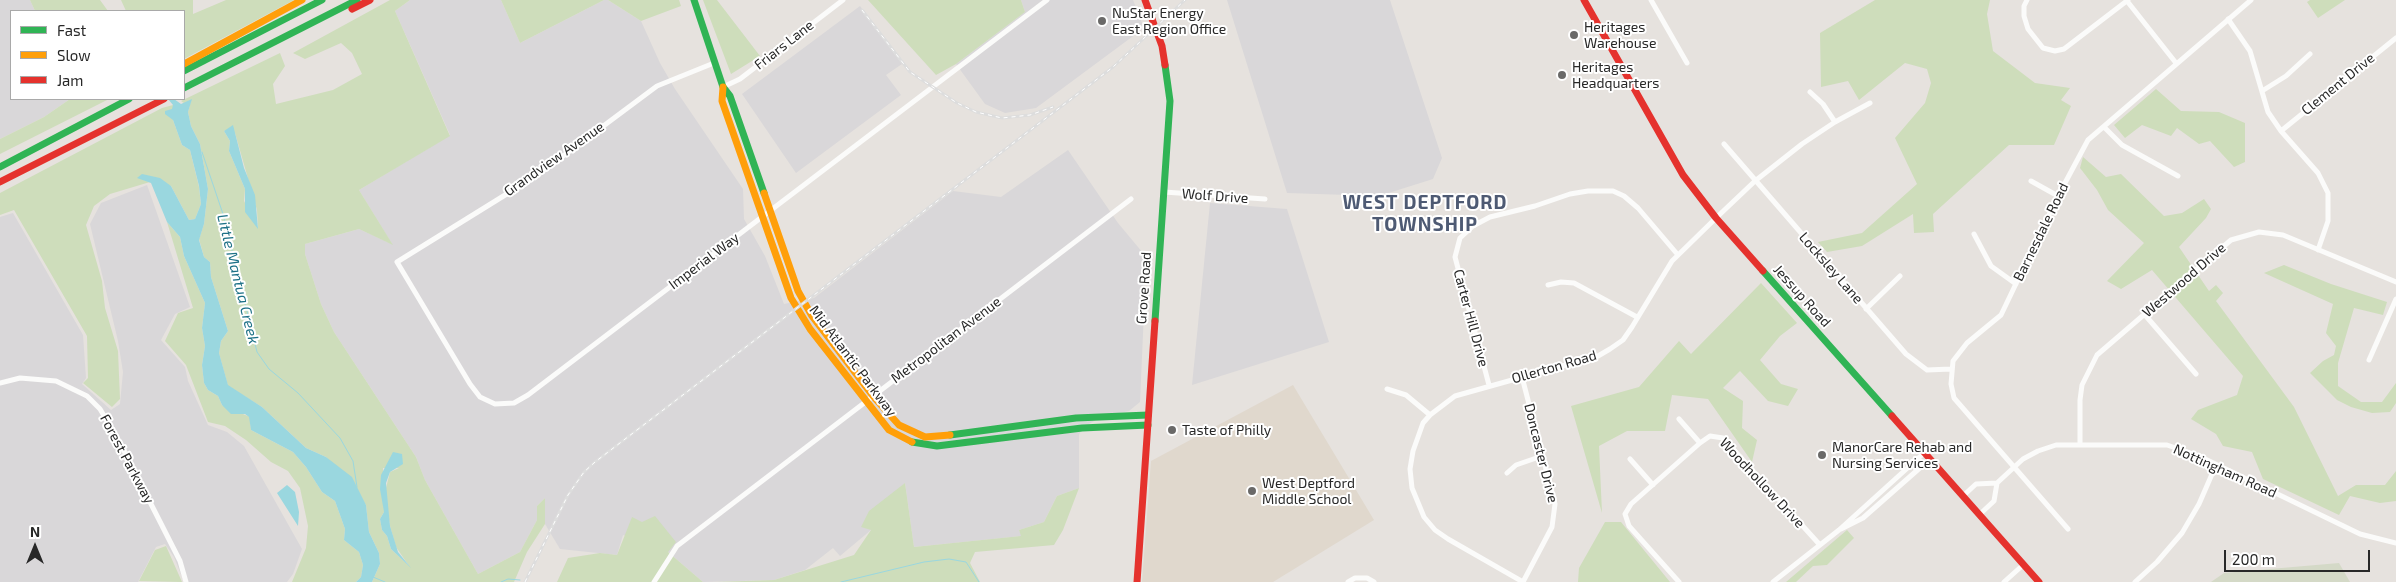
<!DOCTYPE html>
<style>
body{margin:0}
#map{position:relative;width:2396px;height:582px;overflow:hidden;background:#e6e2de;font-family:"Exo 2",sans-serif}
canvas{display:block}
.legend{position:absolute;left:10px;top:10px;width:175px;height:90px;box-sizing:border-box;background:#fff;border:1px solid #a9a9a9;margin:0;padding:6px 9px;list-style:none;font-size:15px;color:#282828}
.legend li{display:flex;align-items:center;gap:10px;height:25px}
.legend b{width:25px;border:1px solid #a9a9a9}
.north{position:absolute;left:10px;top:522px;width:50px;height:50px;-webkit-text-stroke:4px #fff;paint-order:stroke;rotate:0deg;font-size:14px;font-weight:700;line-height:20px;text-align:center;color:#282828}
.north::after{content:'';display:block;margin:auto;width:18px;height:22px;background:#282828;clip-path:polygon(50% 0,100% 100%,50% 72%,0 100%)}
.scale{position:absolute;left:2224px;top:550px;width:146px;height:22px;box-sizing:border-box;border:2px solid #282828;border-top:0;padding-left:6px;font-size:15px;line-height:18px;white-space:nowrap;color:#282828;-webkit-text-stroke:4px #fff;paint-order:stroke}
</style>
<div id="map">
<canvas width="2396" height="582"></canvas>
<ul class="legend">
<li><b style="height:6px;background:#30b455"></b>Fast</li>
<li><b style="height:6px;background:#ff9f0a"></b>Slow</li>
<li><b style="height:6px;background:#e5322d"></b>Jam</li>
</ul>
<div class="north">N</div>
<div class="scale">200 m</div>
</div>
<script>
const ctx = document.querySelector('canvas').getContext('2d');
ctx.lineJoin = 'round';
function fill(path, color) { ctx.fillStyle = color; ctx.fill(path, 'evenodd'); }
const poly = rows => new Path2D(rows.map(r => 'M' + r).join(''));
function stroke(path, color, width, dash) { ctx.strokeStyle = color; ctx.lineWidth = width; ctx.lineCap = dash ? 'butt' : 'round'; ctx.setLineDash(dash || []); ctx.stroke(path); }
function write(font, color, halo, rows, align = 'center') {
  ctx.font = font + ' "Exo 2",sans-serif'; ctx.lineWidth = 4; ctx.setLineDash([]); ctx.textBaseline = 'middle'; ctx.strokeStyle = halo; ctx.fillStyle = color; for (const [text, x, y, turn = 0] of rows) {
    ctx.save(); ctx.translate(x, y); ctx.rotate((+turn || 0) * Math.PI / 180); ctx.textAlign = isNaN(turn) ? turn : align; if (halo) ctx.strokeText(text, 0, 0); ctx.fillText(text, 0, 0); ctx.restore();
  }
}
fill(poly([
 [0,0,30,0,35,11,11,11,11,99,70,99,44,117,0,139],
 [410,0,501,0,520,43,604,0,608,0,641,21,660,63,675,89,743,189,744,219,765,256,784,304,814,298,953,191,1001,197,1068,150,1118,223,1143,253,1144,311,1140,402,1129,411,1101,417,1082,428,1079,435,1079,488,1057,496,1044,522,1019,530,1022,536,914,547,905,483,871,530,840,556,833,548,805,570,774,580,703,582,668,552,623,535,617,555,560,549,545,524,545,498,537,506,537,520,520,552,478,574,425,480,416,457,334,332,321,304,305,254,305,244,359,229,392,244,359,190,450,135,395,11],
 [1021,0,1133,0,1144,28,1036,108,1005,113,985,104,956,64,1025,12],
 [1227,0,1390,0,1442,158,1433,179,1379,196,1287,193],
 [860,6,902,64,886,75,901,95,796,173,742,94],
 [147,185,190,307,175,314,161,340,185,367,188,381,208,425,227,432,244,446,302,549,293,574,287,582,184,582,174,557,165,544,156,547,138,582,0,582,0,217,13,213,83,335,86,378,82,384,111,410,120,404,123,372,118,341,90,224,101,203],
 [1210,203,1287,209,1329,342,1192,385]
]), '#d9d7d9');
fill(poly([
 [1293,385,1374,520,1273,582,1142,582,1151,461]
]), '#e0d8cd');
fill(poly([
 [30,0,100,0,108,11,35,11],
 [121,0,193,0,193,14,226,0,294,0,184,59,184,11,126,11],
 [390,0,410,0,395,11,450,136,359,190,393,245,359,229,305,244,305,254,321,304,334,332,416,457,425,480,478,574,520,552,537,520,537,506,545,498,545,524,527,552,514,582,372,582,380,564,379,553,369,532,366,505,326,457,306,448,262,407,228,386,219,353,221,341,228,331,211,277,210,262,204,257,199,239,204,224,208,189,200,144,191,126,188,112,191,100,185,104,181,101,280,53,285,66,273,84,276,104,333,90,362,74,352,53,341,43,305,59,293,53],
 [228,130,235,133,257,210,258,228,244,201,245,189,229,151,230,141,224,131],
 [383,468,399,468,390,472,385,492,390,526,396,547,409,566,391,549,387,536,382,530,380,519,384,512],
 [501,0,604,0,520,43],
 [608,0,679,0,681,6,641,21],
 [703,0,717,0,760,56,731,74],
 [868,0,1021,0,1025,12,956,64,936,75],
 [1875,0,1990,0,1987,14,1993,51,2035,83,2070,88,2061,100,2071,106,2054,145,2009,145,1933,214,1934,232,1914,233,1913,214,1862,246,1827,252,1818,242,1862,233,1917,184,1895,138,1925,103,1931,83,1927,69,1905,63,1859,100,1848,81,1821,87,1820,33],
 [2310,0,2345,0,2318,18,2307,2],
 [2156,89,2181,111,2219,112,2245,123,2245,162,2234,167,2210,141,2199,144,2177,128,2171,136,2142,125,2125,138,2114,125],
 [70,99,109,99,0,154,0,139,44,117],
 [173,105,173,120,182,145,190,150,199,187,201,204,195,219,189,220,171,186,140,180,150,182,110,194,94,206,86,225,102,281,105,308,118,351,120,399,112,407,83,383,88,378,87,336,14,210,0,215,0,193,162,108],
 [2083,157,2106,177,2121,174,2164,216,2182,213,2204,199,2211,209,2206,218,2179,247,2209,291,2216,285,2223,293,2216,301,2294,407,2338,496,2356,485,2385,485,2396,471,2396,501,2380,503,2350,496,2339,515,2263,479,2252,452,2223,446,2216,434,2191,419,2198,410,2237,395,2243,376,2152,270,2121,289,2107,281,2144,243,2108,210,2097,190,2080,168],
 [167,222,180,237,184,256,205,303,202,328,205,346,202,365,204,383,208,390,218,396,222,405,250,417,251,430,293,452,306,467,322,492,335,501,345,529,344,540,359,552,363,565,361,577,356,582,292,582,306,548,308,526,300,488,288,471,271,462,246,440,225,426,208,422,186,365,165,341,178,313,193,308],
 [2284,265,2331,284,2387,302,2383,315,2354,308,2338,363,2338,386,2361,402,2382,402,2396,383,2396,403,2390,412,2372,413,2351,407,2337,400,2310,373,2323,361,2334,355,2336,346,2326,333,2333,304,2264,273],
 [1761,283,1797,323,1780,336,1760,360,1781,384,1798,389,1788,406,1768,401,1740,371,1723,388,1743,401,1742,428,1757,440,1752,462,1708,399,1672,395,1665,431,1627,431,1599,446,1602,513,1571,406,1639,387,1679,341,1691,354],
 [905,483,914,547,1021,536,1019,530,1044,522,1057,496,1079,488,1063,530,1054,545,975,552,970,563,980,582,716,582,774,580,854,555,871,530,861,527,869,511],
 [655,516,676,542,668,552,703,582,557,582,568,558,600,553,617,555,632,517,642,522],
 [1605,522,1621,522,1670,582,1578,582,1579,568],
 [1847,530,1854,538,1827,565,1813,566,1796,582,1786,582],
 [166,546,182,582,139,581,155,550]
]), '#ceddbb');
fill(poly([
 [2339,563,2350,582,2211,582,2224,573]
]), '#d4d9c7');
fill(poly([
 [168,99,174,99,181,104,192,99,188,112,191,126,200,144,208,189,204,224,199,240,204,257,210,262,211,277,228,331,221,341,219,353,228,385,262,407,306,448,326,457,352,477,366,505,369,532,379,553,380,564,372,582,356,582,361,577,363,565,359,552,344,540,345,529,335,501,322,492,306,467,293,452,251,430,249,417,245,414,231,414,222,405,218,396,208,390,204,383,202,365,205,346,202,328,205,303,184,256,180,237,167,222,151,183,137,178,142,174,160,178,171,186,189,220,195,219,201,204,199,186,190,150,182,145,173,120,165,114,165,111,172,109,173,105],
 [233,125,244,168,255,195,258,229,245,212,245,189,229,151,230,141,224,131],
 [393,452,402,454,403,464,390,472,386,483,390,526,398,552,411,568,391,549,387,536,382,530,380,519,384,512,380,489,381,475],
 [287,485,295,492,299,512,298,526,277,493]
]), '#9ad7df');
stroke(poly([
 [202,152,223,214,257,352,269,369,298,393,340,438,353,461,357,487],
 [373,577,385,582],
 [501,582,508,579,520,580],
 [841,582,924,562,949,559,966,562,979,582]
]), '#9ad7df', 1);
stroke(poly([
 [1651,0,1687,63],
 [2027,0,2024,6,2024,16,2028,29,2043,48,2055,51,2064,49,2128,0],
 [2127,1,2176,63],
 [2228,19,2250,51,2268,112,2281,131,2318,173,2328,193,2328,221,2318,250],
 [714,63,657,86,539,174,397,262,470,384,480,397,495,404,514,403,528,395,1047,0],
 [723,87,740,79,843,0],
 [2262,91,2286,76,2310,54],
 [1810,92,1823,104,1835,122],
 [2104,127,2122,145,2178,176],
 [2281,131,2396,38],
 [1724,144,1906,354,1927,370,1951,369],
 [2031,181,2058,196],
 [1164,192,1265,199],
 [1974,234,1991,266,2016,284],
 [1548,285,1561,282,1574,283,1637,317],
 [1866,309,1900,276],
 [2145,315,2196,374],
 [2369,360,2396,299],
 [1522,377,1555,504,1552,527,1523,582],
 [0,383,20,378,56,381,87,396,100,409,120,443,180,561,186,582],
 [1489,385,1455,257,1460,238,1473,226,1490,217,1535,206,1570,194,1588,191,1613,191,1624,196,1638,208,1678,255],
 [1387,389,1406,395,1430,415],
 [1679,419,1700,443,1710,436,1723,438,1820,545],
 [2080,444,2080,400,2082,385,2097,355,2231,240,2259,232,2283,235,2396,282],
 [1630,459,1653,485],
 [1507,473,1516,465,1542,456],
 [1963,496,1976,484,1997,483,2023,459,2038,451,2056,445,2167,445,2199,456,2360,534,2396,543],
 [1979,515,1994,501,1997,483],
 [1841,529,1863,518,1930,459],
 [2068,529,1954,398,1951,384,1953,361,1967,343,2001,315,2058,196,2088,140,2251,0],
 [654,582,677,546,1131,199],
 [1348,582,1355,578,1367,578,1374,582],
 [1523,582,1448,539,1435,530,1424,517,1412,488,1410,469,1413,451,1423,423,1430,415,1455,396,1598,356,1610,349,1623,340,1632,327,1672,261,1716,218,1755,181,1802,144,1835,122,1870,103],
 [1679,582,1629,526,1625,514,1631,504,1700,443],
 [1773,582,1839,530,1924,453],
 [2004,582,2023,565],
 [2135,582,2157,562,2182,533,2199,504,2216,465]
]), '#fbfbfa', 5);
stroke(poly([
 [694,0,723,87,730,96,764,193],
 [184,71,322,0],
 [184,88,357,0],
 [0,167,129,99],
 [1763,271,1892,416],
 [1155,321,1170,101,1165,65],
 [950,435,1076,418,1148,415],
 [912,442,937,446,1082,428,1148,425]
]), '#30b455', 7);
stroke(poly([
 [184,64,302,0],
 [723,87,722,101,791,298,810,329,889,430,912,442],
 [764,193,798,291,812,316,873,396,899,425,925,437,950,435]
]), '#ff9f0a', 7);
stroke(poly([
 [1145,0,1162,46,1165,65],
 [1584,0,1683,175,1716,218,1763,271],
 [352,9,370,0],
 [0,182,164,99],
 [1892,416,2039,582],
 [1137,582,1155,321]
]), '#e5322d', 7);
const rail = poly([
 [862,10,910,72,957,103,976,112,1002,118,1030,115,1053,107],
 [525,582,568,495,584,472,595,462,1113,67,1185,0]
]);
stroke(rail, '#ddd', 3);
stroke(rail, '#fff', 1, [4]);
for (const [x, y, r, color] of [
 [1102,21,5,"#6a6968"],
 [1574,35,5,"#6a6968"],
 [1562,75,5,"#6a6968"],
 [1172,430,5,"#6a6968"],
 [1822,455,5,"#6a6968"],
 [1252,491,5,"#6a6968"]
]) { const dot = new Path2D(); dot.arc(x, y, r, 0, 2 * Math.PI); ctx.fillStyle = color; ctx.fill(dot); stroke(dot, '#fff', 2); }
write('14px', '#282828', '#fff', [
 ["NuStar Energy",1112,13],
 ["East Region Office",1112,29],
 ["Heritages",1584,27],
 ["Warehouse",1584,43],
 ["Heritages",1572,67],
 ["Headquarters",1572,83],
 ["Taste of Philly",1182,430],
 ["ManorCare Rehab and",1832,447],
 ["Nursing Services",1832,463],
 ["West Deptford",1262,483],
 ["Middle School",1262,499]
], 'left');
write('14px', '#282828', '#fff', [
 ["Friars Lane",784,45,-38],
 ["Clement Drive",2338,84,-39],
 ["Grandview Avenue",554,159,-35],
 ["Wolf Drive",1215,196,4],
 ["Barnesdale Road",2041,232,-64],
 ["Imperial Way",704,261,-37],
 ["Locksley Lane",1831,268,49],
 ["Westwood Drive",2184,280,-41],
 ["Grove Road",1144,288,-86],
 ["Jessup Road",1802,296,48],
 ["Carter Hill Drive",1471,318,75],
 ["Metropolitan Avenue",946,340,-37],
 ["Mid Atlantic Parkway",853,361,53],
 ["Ollerton Road",1554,367,-16],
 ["Doncaster Drive",1541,453,76],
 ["Forest Parkway",127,459,62],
 ["Nottingham Road",2225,471,24],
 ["Woodhollow Drive",1762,483,47]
]);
write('italic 15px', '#1d7187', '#fff', [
 ["Little Mantua Creek",238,279,76]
]);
ctx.letterSpacing = '1px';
write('bold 19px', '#4e5a73', '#fff', [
 ["WEST DEPTFORD",1425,203],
 ["TOWNSHIP",1425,225]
]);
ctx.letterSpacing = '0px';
</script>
